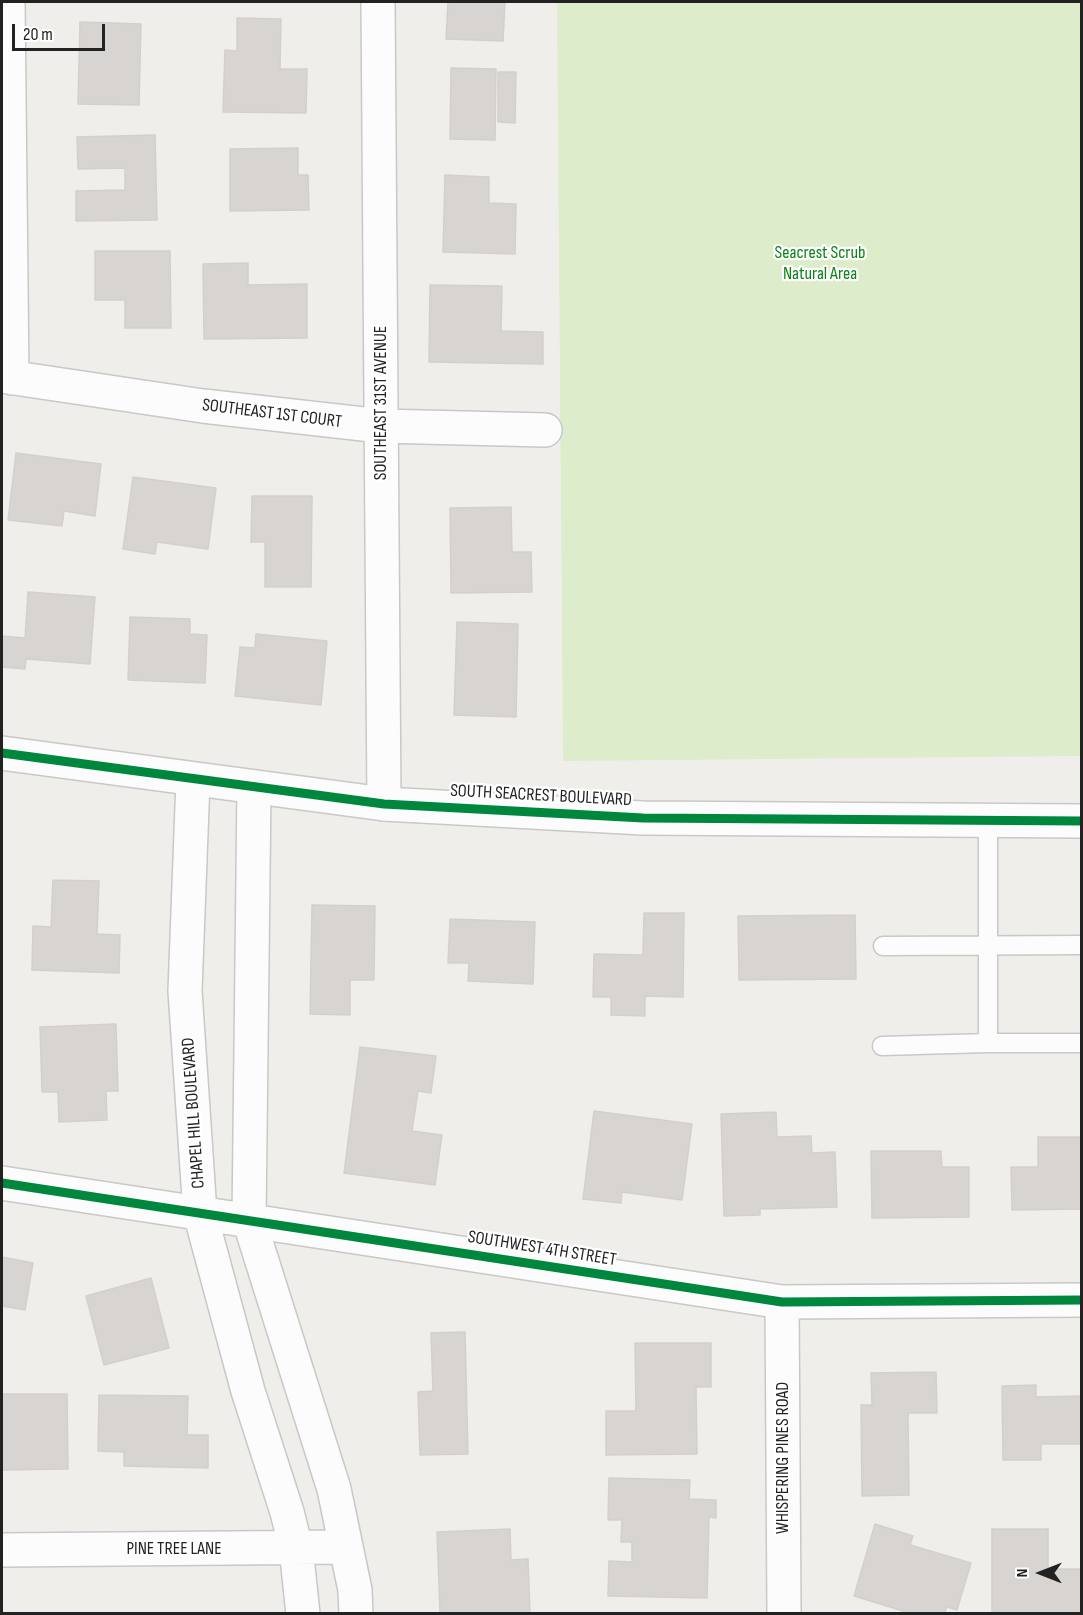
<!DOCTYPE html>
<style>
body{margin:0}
#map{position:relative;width:1083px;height:1615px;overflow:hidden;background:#f0eeeb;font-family:"Sofia Sans Condensed",sans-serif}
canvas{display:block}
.frame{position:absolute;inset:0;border:3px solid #222;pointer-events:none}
.north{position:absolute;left:1011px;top:1543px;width:60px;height:60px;-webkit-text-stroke:4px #fff;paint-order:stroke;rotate:270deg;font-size:16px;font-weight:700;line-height:24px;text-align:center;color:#222}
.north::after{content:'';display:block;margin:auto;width:21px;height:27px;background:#222;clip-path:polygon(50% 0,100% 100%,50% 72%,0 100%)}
.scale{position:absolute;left:12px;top:24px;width:93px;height:27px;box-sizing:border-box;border:3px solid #222;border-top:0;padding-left:8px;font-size:18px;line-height:21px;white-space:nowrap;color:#222;-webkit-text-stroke:4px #fff;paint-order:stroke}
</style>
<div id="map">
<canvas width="1083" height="1615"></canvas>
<div class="frame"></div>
<div class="north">N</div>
<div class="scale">20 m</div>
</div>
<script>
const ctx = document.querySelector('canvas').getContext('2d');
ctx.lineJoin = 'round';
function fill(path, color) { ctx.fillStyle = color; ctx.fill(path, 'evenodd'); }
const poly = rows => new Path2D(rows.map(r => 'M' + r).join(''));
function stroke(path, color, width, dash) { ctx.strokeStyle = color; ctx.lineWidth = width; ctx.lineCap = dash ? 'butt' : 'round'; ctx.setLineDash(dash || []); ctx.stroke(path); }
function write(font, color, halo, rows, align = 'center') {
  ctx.font = font + ' "Sofia Sans Condensed",sans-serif'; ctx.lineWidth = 4.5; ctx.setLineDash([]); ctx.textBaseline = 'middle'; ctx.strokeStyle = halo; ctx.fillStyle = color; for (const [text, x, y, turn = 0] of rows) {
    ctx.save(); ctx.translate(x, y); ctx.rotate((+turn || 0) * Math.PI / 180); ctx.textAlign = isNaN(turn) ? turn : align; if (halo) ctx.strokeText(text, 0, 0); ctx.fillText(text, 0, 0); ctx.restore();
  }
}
fill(poly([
 [557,2,1081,2,1081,756,563,761]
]), '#ddeccb');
const building = poly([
 [448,2,505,2,503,41,446,39,448,2],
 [237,18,281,19,280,69,307,69,306,113,223,112,225,50,237,51,237,18],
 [80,22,141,24,139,105,78,104,80,22],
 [451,68,496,69,495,140,450,139,451,68],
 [498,72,516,72,515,123,498,122,498,72],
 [155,135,157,220,76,221,76,191,125,190,125,168,78,169,77,137,155,135],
 [298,148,298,175,308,175,309,210,230,211,230,149,298,148],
 [445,175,489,177,489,203,516,204,515,254,443,252,445,175],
 [95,251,170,251,171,328,125,328,125,300,95,300,95,251],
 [248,263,248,285,307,284,307,338,204,339,203,264,248,263],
 [430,285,502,286,501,331,543,332,543,364,429,362,430,285],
 [16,453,101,464,95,516,64,511,62,526,8,520,16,453],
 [133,477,216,488,208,549,157,542,155,554,123,549,133,477],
 [252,496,312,496,311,587,265,587,265,542,251,542,252,496],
 [511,507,512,552,531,552,532,592,451,593,450,508,511,507],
 [28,592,95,597,90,664,26,659,25,669,2,667,2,636,25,638,28,592],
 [130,617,190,619,190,634,207,635,205,683,128,680,130,617],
 [457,622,518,624,516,717,454,715,457,622],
 [256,634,327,641,321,705,235,696,240,647,255,648,256,634],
 [53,880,99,881,97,934,120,935,119,973,32,970,33,926,51,927,53,880],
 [312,905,375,906,374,980,350,980,350,1015,310,1014,312,905],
 [644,913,684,913,683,997,645,996,645,1016,611,1015,611,997,593,997,594,954,643,955,644,913],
 [855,915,856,979,739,980,738,916,855,915],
 [450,919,535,922,533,984,468,981,469,963,448,963,450,919],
 [116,1024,118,1091,106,1091,107,1120,59,1122,58,1092,42,1092,40,1027,116,1024],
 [360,1047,436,1056,431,1093,418,1091,412,1131,442,1135,435,1185,344,1173,360,1047],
 [594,1111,692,1124,682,1200,622,1192,621,1203,583,1199,594,1111],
 [776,1112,777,1137,811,1136,812,1153,835,1152,837,1207,760,1209,760,1215,724,1216,721,1114,776,1112],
 [1038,1137,1082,1137,1082,1209,1012,1210,1011,1167,1038,1167,1038,1137],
 [871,1151,941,1151,942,1167,969,1167,969,1217,872,1218,871,1151],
 [2,1257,33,1263,25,1310,2,1306,2,1257],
 [151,1278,169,1348,104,1365,86,1296,151,1278],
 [465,1332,468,1454,420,1455,418,1392,433,1391,431,1333,465,1332],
 [635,1343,711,1343,711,1387,696,1387,697,1454,606,1455,606,1411,636,1411,635,1343],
 [936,1372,937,1413,908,1413,909,1495,862,1496,861,1405,872,1405,871,1373,936,1372],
 [1036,1385,1036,1397,1082,1396,1082,1444,1041,1444,1041,1460,1003,1460,1002,1386,1036,1385],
 [2,1394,67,1394,68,1469,2,1470,2,1394],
 [99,1395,188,1396,187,1435,208,1435,208,1468,124,1466,124,1452,98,1451,99,1395],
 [609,1478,690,1480,689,1499,716,1500,716,1518,709,1517,707,1598,608,1596,609,1561,632,1562,632,1542,621,1542,622,1520,608,1520,609,1478],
 [875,1524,913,1536,910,1545,971,1563,957,1610,947,1607,944,1614,913,1614,854,1596,875,1524],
 [510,1529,511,1560,528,1559,530,1614,435,1614,440,1612,437,1532,510,1529],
 [992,1529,1048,1529,1048,1569,1082,1569,1082,1614,992,1614,992,1529]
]);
fill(building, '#d7d4d2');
stroke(building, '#d3d0cc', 1.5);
const service = poly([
 [883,946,1082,945],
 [988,1043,1082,1043],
 [882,1046,988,1043,988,821]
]);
const minor = poly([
 [8,2,12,378],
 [378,2,384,804],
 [2,376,203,406,381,426,545,430],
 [193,780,185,991,200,1213,248,1391,287,1512,296,1548,303,1614],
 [254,788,249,1220,334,1489,355,1590,356,1614],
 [2,1183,782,1302,1082,1300],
 [782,1302,784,1614],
 [2,1550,346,1547]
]);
const tertiary = poly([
 [2,753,384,804,643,818,1082,821]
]);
stroke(service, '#c9c8c7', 21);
stroke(minor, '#c9c8c7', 36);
stroke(tertiary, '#c9c8c7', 36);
stroke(service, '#fdfcfc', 18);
stroke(minor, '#fdfcfc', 33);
stroke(tertiary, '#fdfcfc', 33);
stroke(poly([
 [2,753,384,804,643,818,1082,821],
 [2,1183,782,1302,1082,1300]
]), '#00873e', 9);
write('18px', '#0c8416', '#fff', [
 ["Seacrest Scrub",820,253],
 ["Natural Area",820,274]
]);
write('18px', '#222', '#fff', [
 ["SOUTHEAST 31ST AVENUE",381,403,-90],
 ["SOUTHEAST 1ST COURT",272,414,7],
 ["SOUTH SEACREST BOULEVARD",541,796,3],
 ["CHAPEL HILL BOULEVARD",194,1113,-94],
 ["SOUTHWEST 4TH STREET",542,1249,9],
 ["WHISPERING PINES ROAD",783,1458,-90],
 ["PINE TREE LANE",174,1549]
]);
</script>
